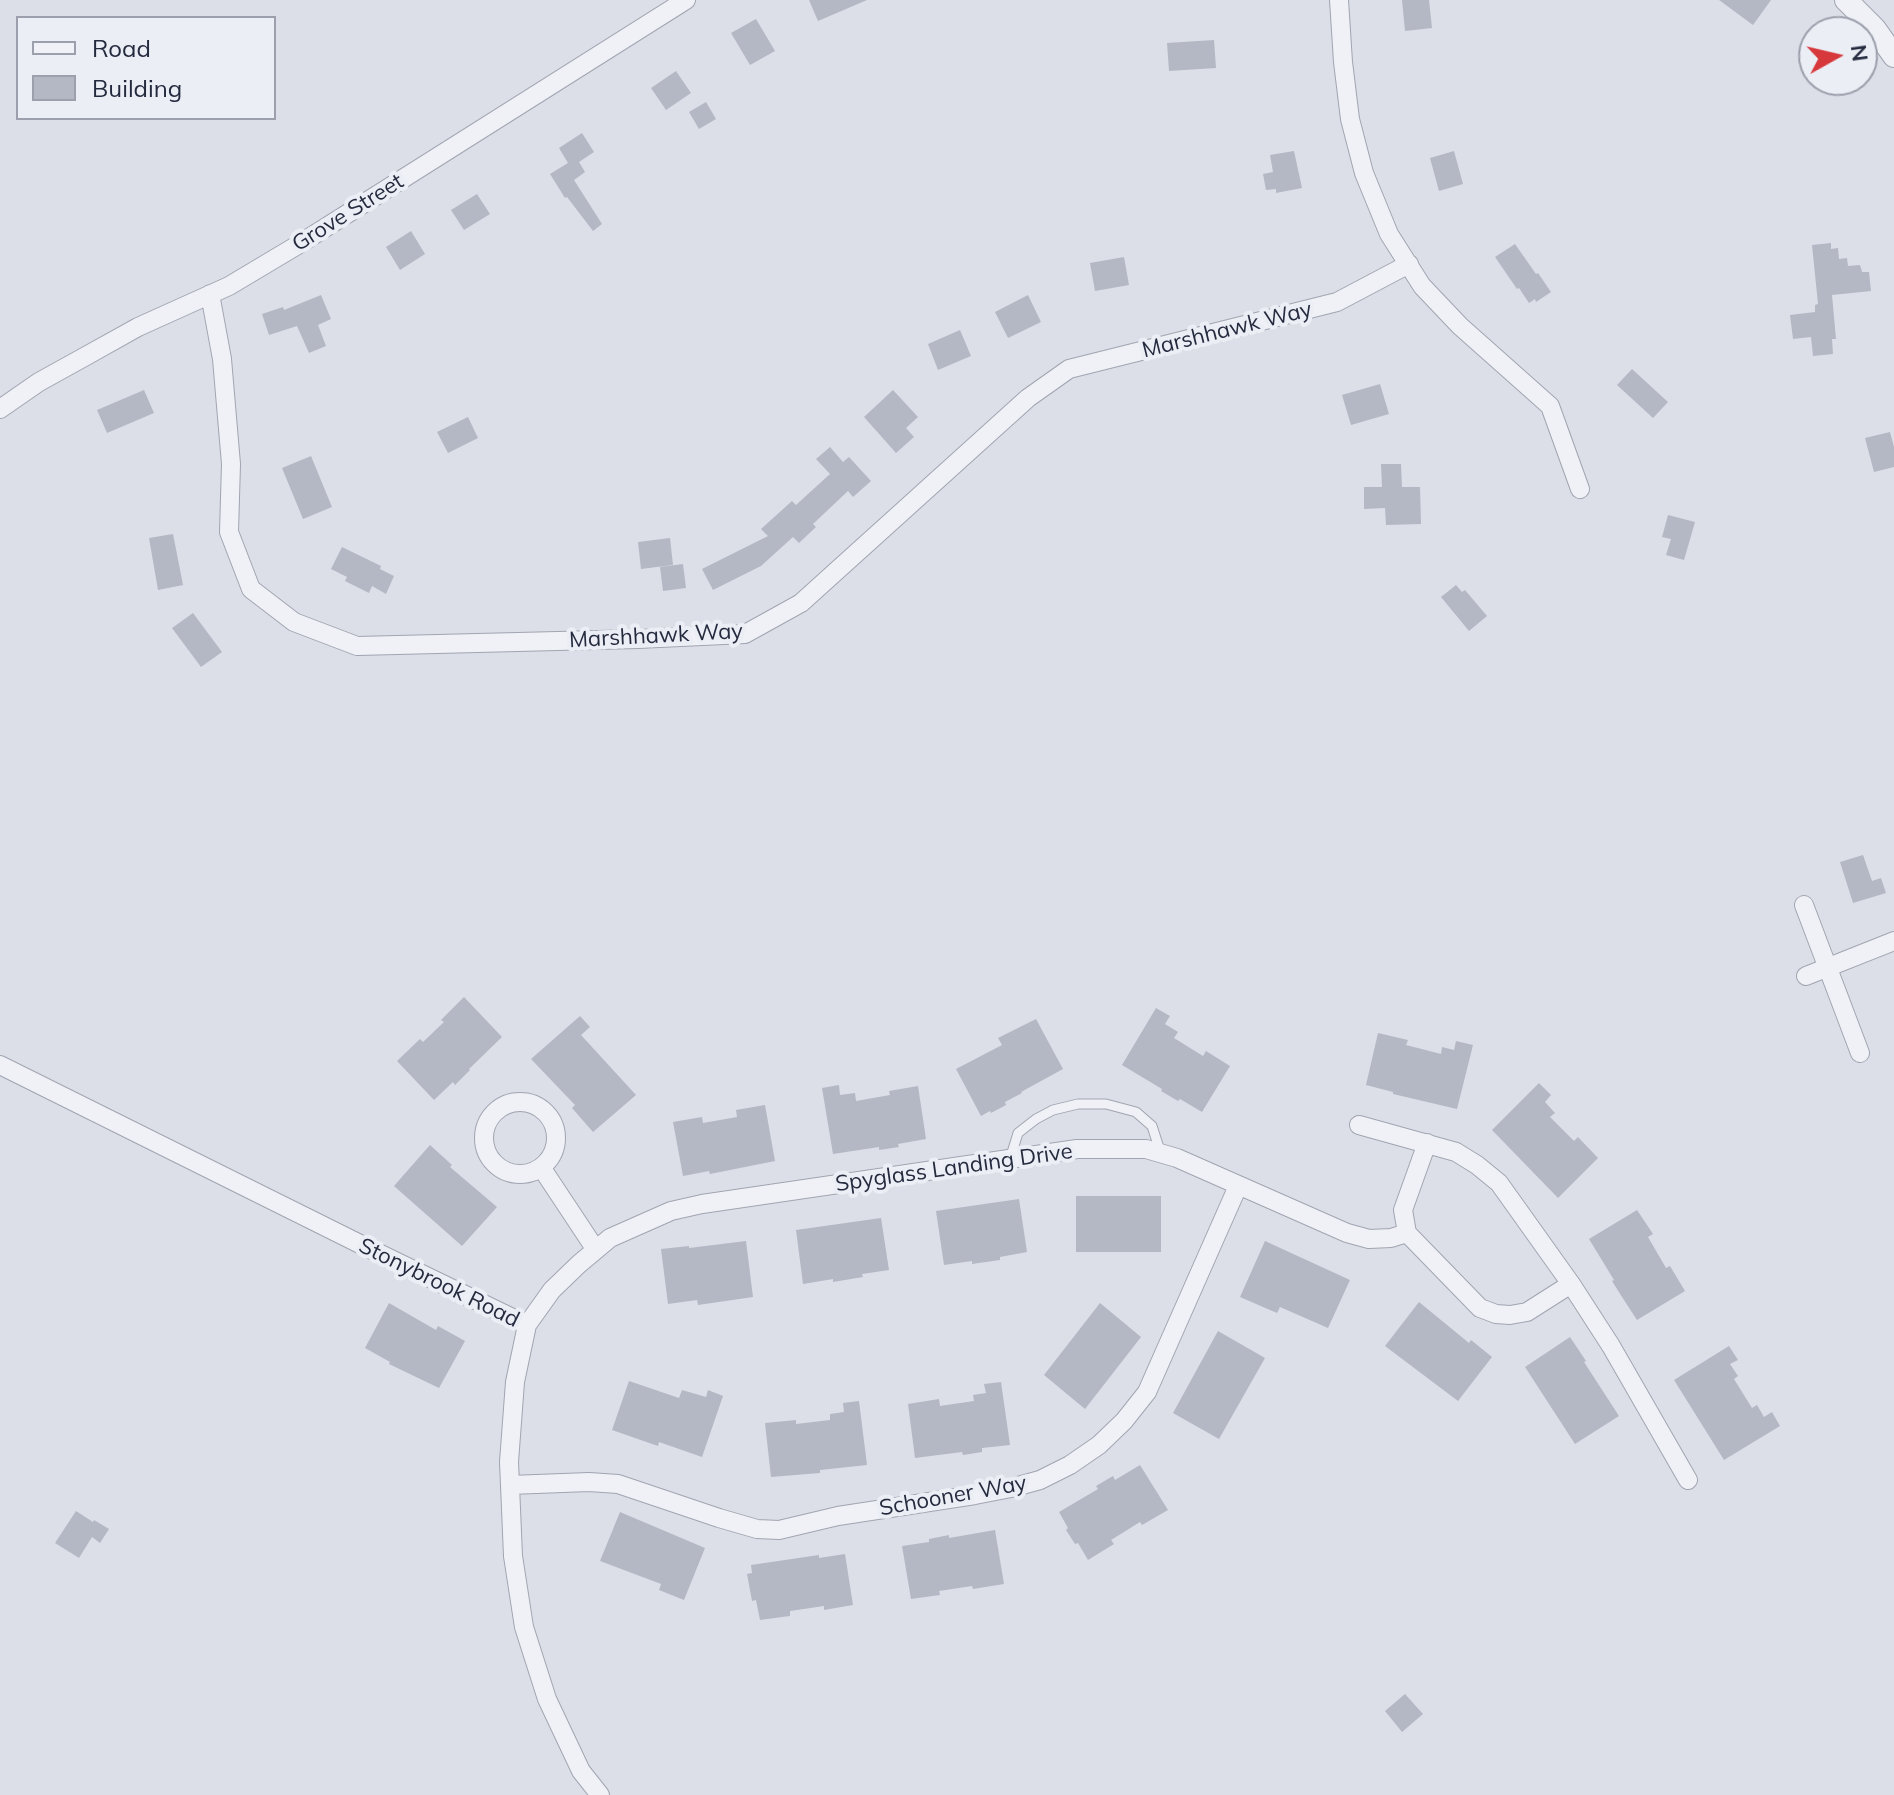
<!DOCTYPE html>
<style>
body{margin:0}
#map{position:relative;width:1894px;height:1795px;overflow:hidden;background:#dcdfe7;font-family:Mulish,sans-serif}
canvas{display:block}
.legend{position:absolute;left:16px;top:16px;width:260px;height:104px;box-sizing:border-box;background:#eceef5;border:2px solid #9ca0ac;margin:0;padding:10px 14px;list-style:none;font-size:24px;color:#252b3f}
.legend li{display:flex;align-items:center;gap:16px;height:40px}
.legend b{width:40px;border:2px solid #9ca0ac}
.north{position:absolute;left:1798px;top:16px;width:80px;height:80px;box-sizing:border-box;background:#eceef5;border:2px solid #9ca0ac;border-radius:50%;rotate:82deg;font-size:22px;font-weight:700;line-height:32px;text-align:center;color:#252b3f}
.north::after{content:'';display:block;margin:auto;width:28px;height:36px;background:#d6383c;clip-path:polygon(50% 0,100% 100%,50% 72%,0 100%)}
</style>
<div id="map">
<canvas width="1894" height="1795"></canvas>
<ul class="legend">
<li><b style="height:10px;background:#eff1f6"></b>Road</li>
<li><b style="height:22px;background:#b3b8c4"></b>Building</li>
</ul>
<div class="north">N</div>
</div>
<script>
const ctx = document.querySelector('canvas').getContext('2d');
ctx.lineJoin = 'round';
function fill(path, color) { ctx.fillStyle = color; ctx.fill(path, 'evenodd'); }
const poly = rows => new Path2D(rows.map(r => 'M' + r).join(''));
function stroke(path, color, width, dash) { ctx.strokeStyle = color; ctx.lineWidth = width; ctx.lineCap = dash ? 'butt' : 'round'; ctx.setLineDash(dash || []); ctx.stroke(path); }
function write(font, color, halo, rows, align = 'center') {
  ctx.font = font + ' Mulish,sans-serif'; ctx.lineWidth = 8; ctx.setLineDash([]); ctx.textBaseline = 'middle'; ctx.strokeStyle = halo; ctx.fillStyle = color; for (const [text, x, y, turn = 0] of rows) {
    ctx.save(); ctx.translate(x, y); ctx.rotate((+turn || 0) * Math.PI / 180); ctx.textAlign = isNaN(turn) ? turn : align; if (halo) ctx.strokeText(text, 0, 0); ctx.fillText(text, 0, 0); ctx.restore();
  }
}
fill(poly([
 [809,0,867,0,818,21],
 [1402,0,1429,0,1432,28,1405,31],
 [1719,0,1771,0,1753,25],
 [756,19,775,51,750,65,731,33],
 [1214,40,1216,68,1169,71,1167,43],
 [676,71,691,93,666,110,651,88],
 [706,102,716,119,699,129,689,112],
 [582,133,594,152,579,162,585,172,574,180,602,224,593,231,567,197,565,198,550,174,568,163,559,148],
 [1294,151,1302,188,1276,193,1276,189,1266,190,1263,174,1273,172,1270,155],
 [1454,151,1463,184,1439,191,1430,158],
 [477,194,490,214,464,230,451,210],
 [411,231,425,254,400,270,386,247],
 [1831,243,1831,249,1838,248,1839,259,1847,258,1848,266,1860,265,1862,272,1869,272,1871,291,1832,295,1836,339,1832,339,1833,354,1813,356,1811,337,1793,339,1790,315,1815,312,1815,305,1818,304,1812,245],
 [1515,244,1536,274,1538,273,1551,292,1536,302,1535,299,1529,303,1519,288,1517,289,1495,257],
 [1124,257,1129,285,1095,291,1090,263],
 [321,295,331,319,318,325,326,346,309,353,297,326,269,335,262,314,283,307,284,310],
 [1028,295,1041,322,1008,338,995,312],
 [960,330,971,356,938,370,928,344],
 [1632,369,1668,402,1653,418,1617,385],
 [1380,384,1389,414,1351,425,1342,395],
 [144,390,154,413,107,433,97,410],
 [893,390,918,417,906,428,914,437,896,453,864,417],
 [468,417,478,438,448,453,437,432],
 [1890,432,1894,447,1894,467,1874,472,1865,438],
 [830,447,843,462,849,457,871,481,853,497,848,491,813,524,816,527,799,543,793,537,761,566,713,590,702,569,768,536,761,529,792,501,796,505,830,474,816,459],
 [311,456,332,507,303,519,282,468],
 [1381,464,1401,464,1402,487,1420,487,1421,524,1386,525,1385,508,1364,509,1364,487,1382,487],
 [1668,515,1695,522,1684,560,1666,555,1671,539,1662,537],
 [173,534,183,585,158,590,149,538],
 [670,538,673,565,641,569,638,542],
 [342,547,381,566,380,569,394,576,386,594,372,586,369,593,345,581,347,577,331,569],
 [683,564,686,588,663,591,660,567],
 [1456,585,1462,592,1465,590,1487,616,1469,631,1441,597],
 [193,613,222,652,201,667,172,628],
 [1863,855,1872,881,1881,878,1886,893,1853,903,1840,862],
 [464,997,502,1037,469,1069,470,1070,455,1085,453,1082,434,1100,397,1061,420,1039,423,1042,444,1022,441,1020],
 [1156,1008,1170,1016,1165,1024,1178,1032,1174,1038,1203,1056,1206,1051,1230,1066,1202,1112,1180,1099,1178,1101,1161,1091,1162,1089,1122,1065],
 [580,1016,590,1027,581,1035,636,1095,593,1132,572,1108,575,1105,531,1059],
 [1036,1019,1063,1069,1021,1092,1022,1093,1005,1102,1006,1105,991,1113,990,1111,981,1116,956,1069,1002,1045,998,1038],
 [1378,1033,1408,1040,1406,1045,1441,1054,1442,1047,1454,1050,1456,1041,1473,1045,1457,1109,1393,1094,1393,1092,1366,1085],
 [1539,1083,1551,1095,1545,1102,1555,1113,1550,1117,1574,1141,1578,1137,1598,1158,1558,1198,1492,1130],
 [839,1085,840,1095,855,1093,856,1101,890,1095,889,1091,918,1086,926,1139,898,1144,899,1147,879,1150,879,1147,833,1154,822,1088],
 [765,1105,775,1161,710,1174,709,1171,683,1176,673,1122,702,1117,703,1123,737,1117,736,1110],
 [430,1145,452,1165,450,1167,497,1207,462,1246,394,1186],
 [1076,1196,1161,1196,1161,1252,1076,1252],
 [1019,1199,1027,1252,1000,1257,1000,1260,972,1264,972,1261,944,1265,936,1211],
 [1637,1210,1653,1234,1648,1237,1666,1268,1670,1266,1685,1291,1637,1320,1622,1297,1612,1281,1614,1280,1589,1239],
 [881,1218,889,1270,862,1274,863,1277,833,1282,833,1279,803,1284,796,1230],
 [746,1241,753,1297,698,1305,697,1300,668,1304,661,1249,689,1246,689,1248],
 [1265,1241,1350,1280,1328,1328,1280,1307,1277,1313,1240,1297],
 [1419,1302,1469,1343,1471,1340,1492,1357,1458,1401,1385,1346],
 [389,1303,436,1330,438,1326,465,1341,439,1388,389,1364,390,1362,365,1348],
 [1100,1303,1141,1337,1085,1409,1044,1375],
 [1218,1331,1265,1358,1219,1439,1173,1413],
 [1570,1337,1586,1361,1584,1362,1619,1416,1575,1444,1525,1367],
 [1729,1346,1738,1360,1730,1364,1738,1376,1734,1379,1752,1408,1757,1405,1764,1417,1772,1412,1780,1426,1724,1460,1674,1380],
 [629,1381,679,1398,682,1390,706,1397,708,1390,723,1396,702,1457,659,1442,658,1446,612,1430],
 [1001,1382,1010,1445,982,1448,982,1452,963,1455,962,1452,915,1458,908,1404,939,1399,940,1406,974,1401,973,1395,986,1393,984,1384],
 [859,1401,867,1465,820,1470,820,1473,771,1477,765,1423,796,1420,796,1424,830,1420,830,1414,844,1412,843,1403],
 [1140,1465,1168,1510,1142,1525,1140,1522,1111,1540,1114,1544,1088,1560,1078,1543,1075,1544,1066,1530,1068,1528,1059,1512,1098,1489,1096,1486,1113,1476,1115,1480],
 [76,1511,93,1522,94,1520,109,1529,100,1543,92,1537,79,1558,55,1543],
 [620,1512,705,1548,684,1600,659,1590,661,1584,600,1561],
 [995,1530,1004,1584,973,1589,972,1586,939,1591,940,1595,911,1599,902,1546,929,1542,929,1539,949,1535,949,1538],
 [845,1554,853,1605,824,1610,824,1606,790,1611,790,1616,760,1620,756,1600,752,1601,747,1574,752,1573,751,1565,819,1555,819,1558],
 [1405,1694,1423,1714,1402,1732,1385,1711]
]), '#b3b8c4');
const service = poly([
 [1010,1159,1018,1133,1036,1119,1053,1110,1078,1104,1106,1104,1136,1112,1152,1126,1161,1154]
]);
const minor = poly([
 [1339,0,1343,62,1350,119,1364,173,1389,234,1422,286,1460,326,1550,406,1580,489],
 [210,294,222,359,231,464,229,532,251,589,294,622,357,646,638,639,745,634,801,603,1028,398,1069,369,1337,302,1409,264],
 [0,409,39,382,86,356,138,327,229,286,301,243,686,0],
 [1804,905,1860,1053],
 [1806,976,1894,941],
 [0,1065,366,1247,527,1325],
 '484 1138a36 36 0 1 1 72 0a36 36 0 1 1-72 0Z',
 [1359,1125,1456,1152,1477,1165,1499,1183,1571,1284,1611,1346,1688,1480],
 [541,1167,596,1250],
 [1407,1233,1403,1210,1427,1143],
 [510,1485,589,1482,618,1484,719,1518,757,1529,779,1530,838,1516,975,1495,1011,1488,1040,1480,1070,1465,1099,1445,1124,1421,1147,1392,1238,1186],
 [600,1795,581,1771,547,1699,524,1627,513,1556,509,1462,515,1382,527,1325,552,1290,579,1264,610,1238,671,1211,702,1204,1077,1149,1146,1149,1177,1158,1347,1233,1369,1239,1391,1238,1407,1233,1480,1308,1496,1314,1510,1315,1527,1312,1571,1284]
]);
const tertiary = poly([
 [1846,0,1875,29,1894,56]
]);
stroke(service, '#a1a5b1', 11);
stroke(minor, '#a1a5b1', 20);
stroke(tertiary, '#a1a5b1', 24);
stroke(service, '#eff1f6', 9);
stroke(minor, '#eff1f6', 18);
stroke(tertiary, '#eff1f6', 22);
write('22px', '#252b3f', '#eceef5', [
 ["Grove Street",348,213,-32],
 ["Marshhawk Way",1227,330,-14],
 ["Marshhawk Way",656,636,-3],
 ["Spyglass Landing Drive",954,1168,-8],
 ["Stonybrook Road",439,1283,26],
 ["Schooner Way",953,1496,-10]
]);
</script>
